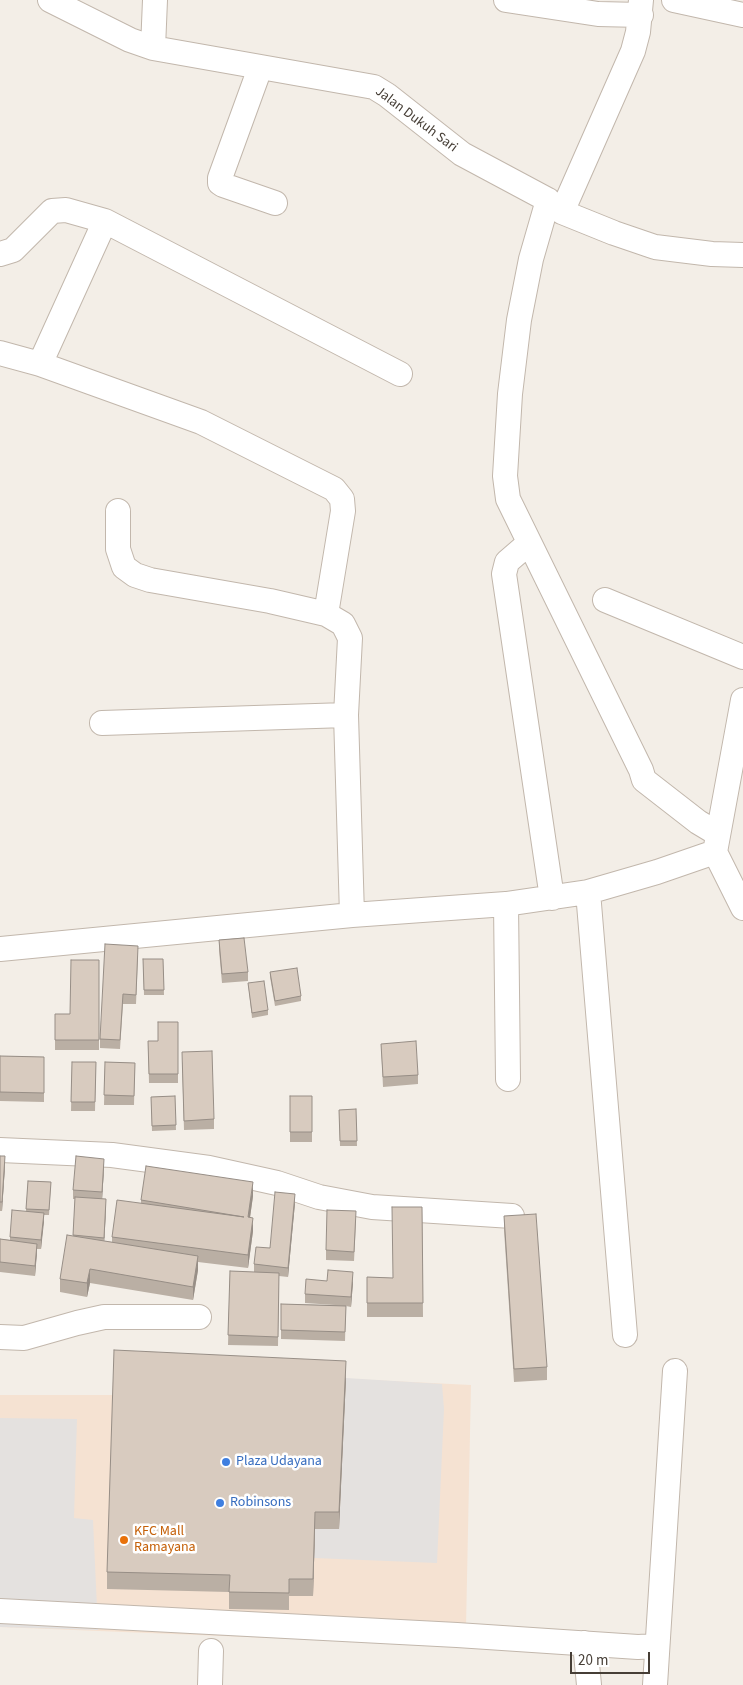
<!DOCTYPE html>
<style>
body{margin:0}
#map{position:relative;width:743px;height:1685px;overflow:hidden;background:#f3eee7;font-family:"Source Sans 3",sans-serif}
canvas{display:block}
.scale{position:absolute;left:570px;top:1652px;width:80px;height:22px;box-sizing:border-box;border:2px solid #463e36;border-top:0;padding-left:6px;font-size:15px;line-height:18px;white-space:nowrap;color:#463e36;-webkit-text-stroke:4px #fff;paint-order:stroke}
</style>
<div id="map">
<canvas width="743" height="1685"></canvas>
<div class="scale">20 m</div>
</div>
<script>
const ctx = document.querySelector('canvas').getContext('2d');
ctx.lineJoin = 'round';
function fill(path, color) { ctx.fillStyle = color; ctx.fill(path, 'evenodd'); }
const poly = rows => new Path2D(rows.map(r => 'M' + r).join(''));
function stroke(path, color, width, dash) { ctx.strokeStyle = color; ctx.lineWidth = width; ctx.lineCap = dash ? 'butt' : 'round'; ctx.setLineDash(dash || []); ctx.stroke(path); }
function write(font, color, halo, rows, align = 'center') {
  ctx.font = font + ' "Source Sans 3",sans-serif'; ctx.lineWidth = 5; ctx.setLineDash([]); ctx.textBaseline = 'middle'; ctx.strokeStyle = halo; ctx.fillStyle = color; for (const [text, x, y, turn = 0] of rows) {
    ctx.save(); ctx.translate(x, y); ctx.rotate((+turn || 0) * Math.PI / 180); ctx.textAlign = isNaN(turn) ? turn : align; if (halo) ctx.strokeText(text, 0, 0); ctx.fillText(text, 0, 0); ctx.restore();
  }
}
fill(poly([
 [114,1367,471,1385,466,1627,445,1645,0,1627,0,1395,112,1395]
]), '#f5e2d2');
fill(poly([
 [346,1378,442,1384,444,1409,437,1563,314,1558,315,1529,339,1529],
 [0,1418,77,1419,74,1518,93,1520,98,1630,0,1627]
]), '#e4e1df');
const street = poly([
 [50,0,130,40,153,48,374,87,387,95,462,154,548,200,562,212,614,233,655,247,712,254,743,255],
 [506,0,598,14,641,15],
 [674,0,743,15],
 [153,48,155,0],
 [260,68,220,178,220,183,223,185,275,203],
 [548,200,531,259,519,320,510,394,505,476,508,499,641,770,644,780,698,822,718,834],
 [562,212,633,51,638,32,641,0],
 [0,254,13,250,52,211,66,210,105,221,400,374],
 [0,353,40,364,201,422,334,489,342,499,343,511,326,614],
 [40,364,105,221],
 [118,511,118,549,124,567,135,575,150,580,270,601,326,614,343,624,350,638,346,715,352,915],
 [529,543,507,562,504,574,552,898],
 [605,600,743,657],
 [743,700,715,852,743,908],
 [102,723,346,715],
 [588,892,625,1335],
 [506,904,508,1079],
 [0,949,352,915,506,904,588,892,657,872,715,852],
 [0,1150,112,1155,209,1168,277,1183,319,1197,372,1207,512,1216],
 [0,1337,24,1338,77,1323,104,1317,199,1317],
 [0,1611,457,1635,638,1647,656,1646],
 [585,1643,589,1685],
 [210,1685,211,1651],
 [655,1685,675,1371]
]);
stroke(street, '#c2b7ac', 26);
stroke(street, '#fff', 24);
fill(poly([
 [219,940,248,972,248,981,222,983,219,950],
 [138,955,136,1004,123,1004,120,1049,100,1048,100,1039],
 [143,959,163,959,164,995,144,995],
 [99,960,99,1050,55,1050,55,1014,70,1014],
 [270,972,301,996,301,1001,275,1006,270,977],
 [248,983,268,1010,268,1015,252,1018],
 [178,1022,178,1083,149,1083,148,1041,158,1041],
 [381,1044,418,1075,418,1084,383,1087],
 [0,1056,44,1057,44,1102,0,1101],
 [182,1061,214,1119,214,1129,184,1130],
 [72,1062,96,1062,95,1111,71,1111],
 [105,1062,135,1063,134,1105,104,1105],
 [175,1096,176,1130,152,1131,151,1097],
 [290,1096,312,1096,312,1142,290,1142],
 [356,1109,357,1146,340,1146,339,1110],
 [0,1156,5,1166,2,1211,0,1211],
 [104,1168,102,1199,106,1209,104,1241,112,1242,112,1237,141,1203,141,1200,253,1196,250,1218,253,1231,248,1268,198,1262,198,1270,193,1300,90,1283,87,1297,60,1292,60,1279,73,1235,75,1199,73,1199,73,1190],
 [28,1181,51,1182,49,1215,44,1215,41,1249,37,1249,35,1276,0,1272,0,1239,10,1240,10,1237,26,1211],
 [295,1203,288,1277,279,1276,278,1346,228,1345,230,1271,254,1272,254,1264,270,1248],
 [422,1207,423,1317,367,1317,367,1277,393,1278],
 [504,1216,547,1367,547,1380,514,1382,504,1230],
 [356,1221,354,1261,326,1260,326,1250],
 [327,1281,353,1282,351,1307,346,1306,345,1341,281,1339,281,1304,335,1305,305,1303,305,1294],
 [346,1378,339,1529,315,1529,313,1596,289,1596,289,1610,229,1609,229,1592,107,1589,107,1572]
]), '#baafa4');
fill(poly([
 [5,1156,5,1166,2,1211,2,1202],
 [104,1159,104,1168,102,1201,102,1192],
 [253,1182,253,1196,248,1231,248,1217],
 [295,1194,295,1203,288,1277,288,1268],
 [106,1199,106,1209,104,1247,104,1238],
 [44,1213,44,1222,41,1249,41,1240],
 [253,1218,253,1231,248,1268,248,1255],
 [37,1244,37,1253,35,1276,35,1266],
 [198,1256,198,1270,193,1300,193,1287],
 [90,1269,90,1283,87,1297,87,1283],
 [353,1272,353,1282,351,1307,351,1297],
 [346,1361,346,1378,339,1529,339,1512],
 [315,1512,315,1529,313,1596,313,1579]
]), '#978e86');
const building = poly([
 [244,938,248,972,222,974,219,940,244,938],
 [105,944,138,946,136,995,123,994,120,1040,100,1039,105,944],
 [143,959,163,959,164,990,144,990,143,959],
 [71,960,99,960,99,1040,55,1040,55,1014,70,1014,71,960],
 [297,968,301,996,275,1001,270,972,297,968],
 [264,981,268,1010,252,1013,248,983,264,981],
 [158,1022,178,1022,178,1074,149,1074,148,1041,158,1041,158,1022],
 [416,1041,418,1075,383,1077,381,1044,416,1041],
 [212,1051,214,1119,184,1121,182,1052,212,1051],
 [0,1056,44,1057,44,1093,0,1092,0,1056],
 [72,1062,96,1062,95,1102,71,1102,72,1062],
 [105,1062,135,1063,134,1096,104,1095,105,1062],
 [175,1096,176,1125,152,1126,151,1097,175,1096],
 [290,1096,312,1096,312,1132,290,1132,290,1096],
 [356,1109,357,1141,340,1141,339,1110,356,1109],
 [0,1156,5,1156,2,1202,0,1202,0,1156],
 [76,1156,104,1159,102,1192,73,1190,76,1156],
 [146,1166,253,1182,248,1217,253,1218,248,1255,112,1237,117,1200,244,1217,141,1200,146,1166],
 [28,1181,51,1182,49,1210,26,1209,28,1181],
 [275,1192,295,1194,288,1268,254,1264,256,1247,270,1248,275,1192],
 [75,1197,106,1199,104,1238,73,1235,75,1197],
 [392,1207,422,1207,423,1303,367,1303,367,1277,393,1278,392,1207],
 [12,1210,44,1213,41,1240,10,1237,12,1210],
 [327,1210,356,1211,354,1252,326,1250,327,1210],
 [536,1214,547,1367,514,1369,504,1216,536,1214],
 [67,1235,198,1256,193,1287,90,1269,87,1283,60,1279,67,1235],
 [0,1239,37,1244,35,1266,0,1262,0,1239],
 [328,1270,353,1272,351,1297,305,1294,306,1279,327,1281,328,1270],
 [230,1271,279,1273,278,1337,228,1335,230,1271],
 [281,1304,346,1306,345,1332,281,1330,281,1304],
 [114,1350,346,1361,339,1512,315,1512,313,1579,289,1579,289,1593,229,1592,230,1575,107,1572,114,1350]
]);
fill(building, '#d8cbbf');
stroke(building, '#978e86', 1);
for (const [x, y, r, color] of [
 [226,1462,5,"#3f7fe0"],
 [220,1503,5,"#3f7fe0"],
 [124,1540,5,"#e8710a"]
]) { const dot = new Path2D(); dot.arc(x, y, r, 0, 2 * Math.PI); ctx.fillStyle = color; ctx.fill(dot); stroke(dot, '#fff', 2); }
write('14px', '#463e36', '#fff', [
 ["Jalan Dukuh Sari",416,120,37]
]);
write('14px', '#366cbe', '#fff', [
 ["Plaza Udayana",236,1462],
 ["Robinsons",230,1503]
], 'left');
write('14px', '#c56008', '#fff', [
 ["KFC Mall",134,1532],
 ["Ramayana",134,1548]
], 'left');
</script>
